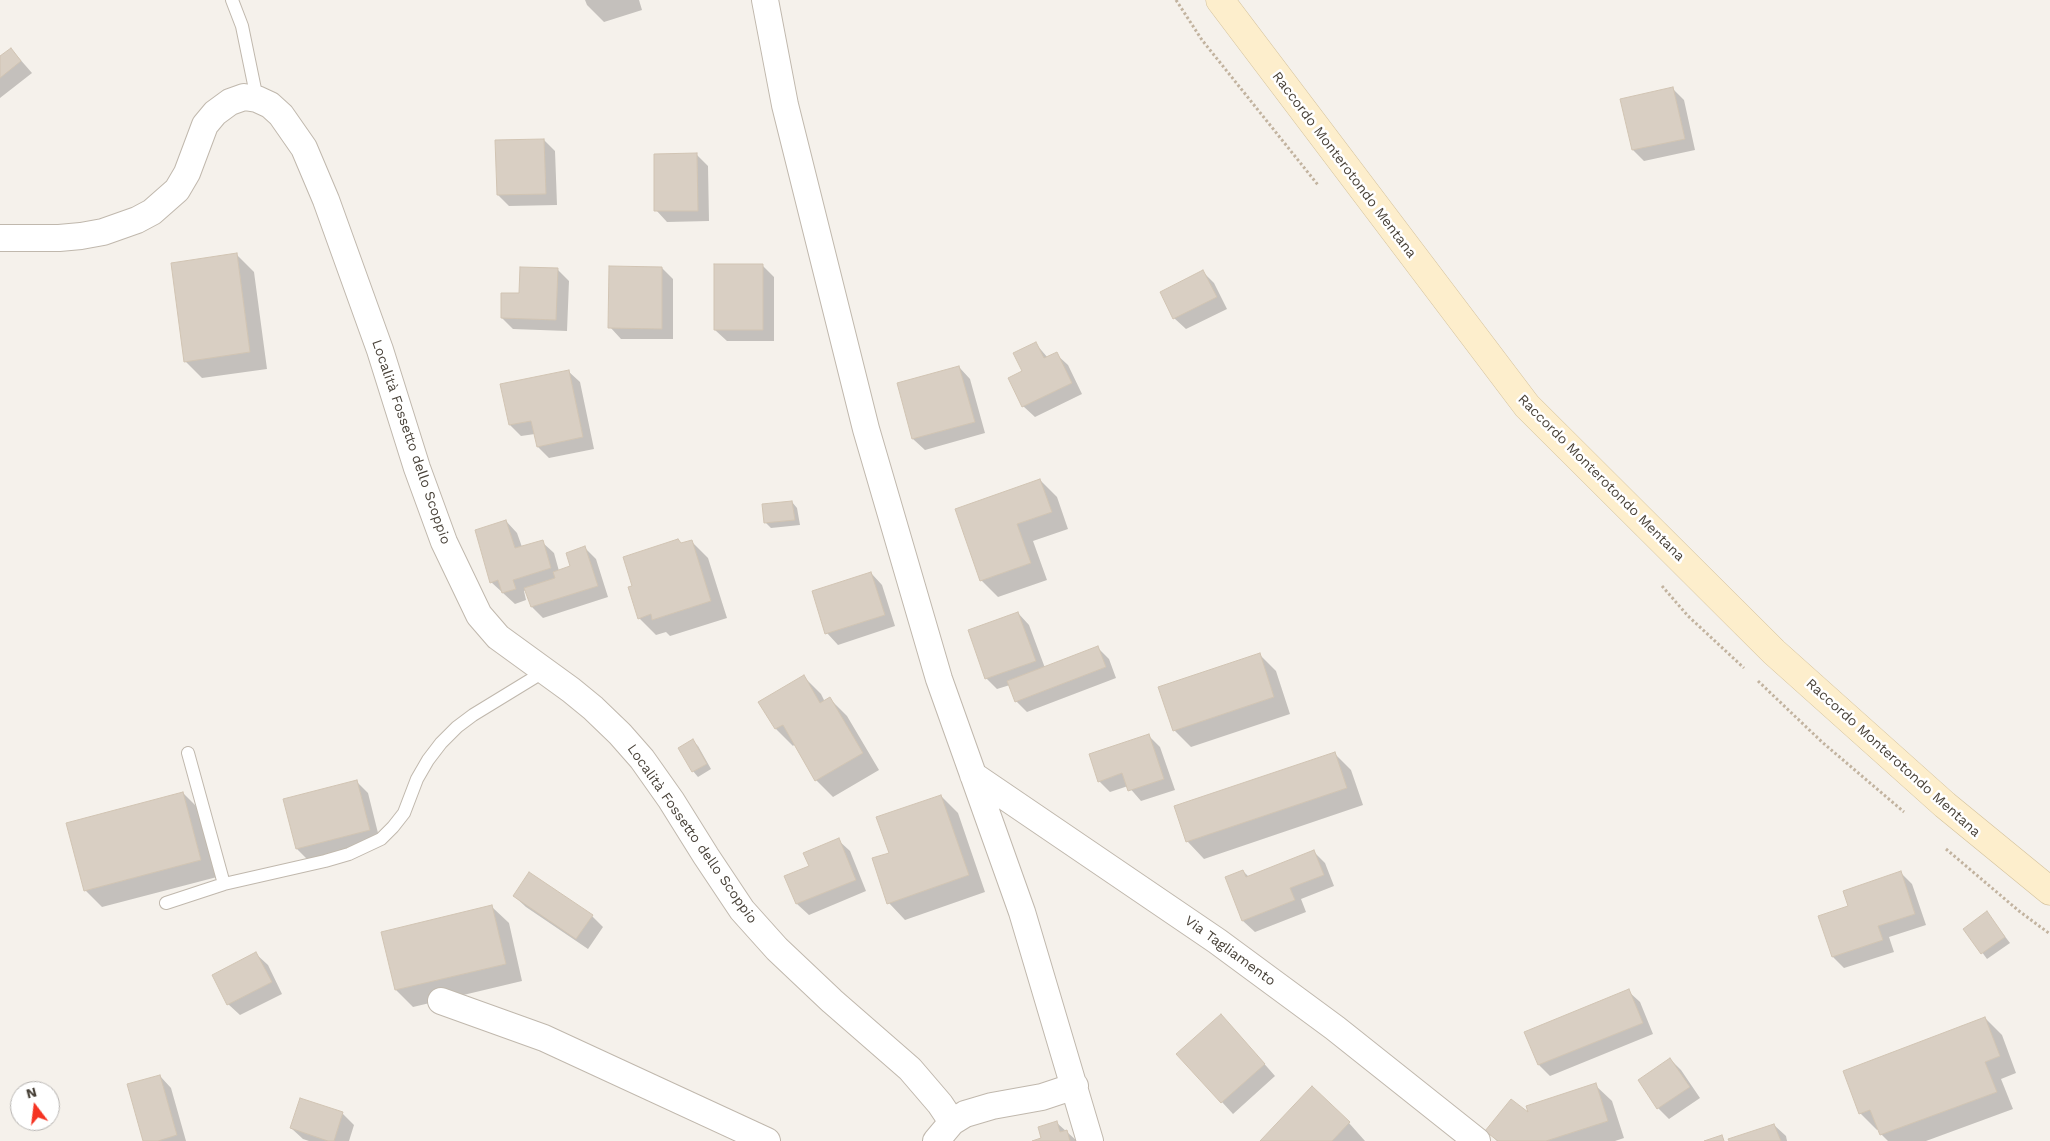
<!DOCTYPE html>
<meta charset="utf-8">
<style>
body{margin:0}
#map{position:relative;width:2050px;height:1141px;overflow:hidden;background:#f5f1eb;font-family:"Work Sans",sans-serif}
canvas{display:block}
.north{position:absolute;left:10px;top:1081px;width:50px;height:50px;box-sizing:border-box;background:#fff;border:1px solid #b6b3b0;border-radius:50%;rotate:345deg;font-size:14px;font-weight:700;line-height:20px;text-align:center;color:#494239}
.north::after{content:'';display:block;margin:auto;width:18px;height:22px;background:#f53322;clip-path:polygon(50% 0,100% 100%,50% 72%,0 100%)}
</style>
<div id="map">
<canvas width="2050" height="1141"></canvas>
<div class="north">N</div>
</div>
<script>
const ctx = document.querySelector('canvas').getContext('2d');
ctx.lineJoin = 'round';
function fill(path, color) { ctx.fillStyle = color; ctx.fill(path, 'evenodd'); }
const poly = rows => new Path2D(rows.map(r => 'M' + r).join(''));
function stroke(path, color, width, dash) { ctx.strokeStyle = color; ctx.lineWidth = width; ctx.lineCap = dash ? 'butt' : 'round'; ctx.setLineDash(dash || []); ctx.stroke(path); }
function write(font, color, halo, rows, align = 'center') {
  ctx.font = font + ' "Work Sans",sans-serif'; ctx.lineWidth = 5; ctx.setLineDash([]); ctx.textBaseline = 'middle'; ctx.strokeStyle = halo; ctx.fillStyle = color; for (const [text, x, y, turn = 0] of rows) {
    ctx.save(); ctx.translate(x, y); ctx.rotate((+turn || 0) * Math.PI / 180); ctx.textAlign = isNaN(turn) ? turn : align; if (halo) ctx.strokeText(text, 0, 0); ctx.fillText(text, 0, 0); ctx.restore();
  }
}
fill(poly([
 [585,0,639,0,642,10,604,22,587,5],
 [11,49,32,73,0,98,0,57],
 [1673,89,1684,100,1695,150,1644,161,1633,150,1622,100],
 [544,140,555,151,557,205,509,206,498,195],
 [697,155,708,166,709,221,667,222,656,210],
 [237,255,254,272,267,369,202,378,185,361],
 [762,265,774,277,774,341,727,341,715,330],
 [662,268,673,279,673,339,621,339,610,327],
 [557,269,569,281,567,331,513,329,502,318],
 [1203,272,1214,283,1227,309,1186,329,1174,318],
 [1036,344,1048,358,1056,354,1068,365,1082,394,1035,417,1023,406,1024,372],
 [959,367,970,379,985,433,925,450,913,439,898,384],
 [568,371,580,382,594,449,549,458,538,447,535,434,521,436,510,425],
 [1040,480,1057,497,1068,529,1033,541,1047,580,998,597,981,580],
 [792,502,797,508,800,525,771,528,766,523],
 [506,521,517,533,522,547,542,542,554,553,559,571,572,567,585,548,596,559,608,597,543,618,532,607,526,590,524,591,526,600,515,604,491,582],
 [691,541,708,558,727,618,670,636,666,632,656,635,639,618,634,587,682,544],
 [871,573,882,585,895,626,838,645,827,633],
 [1018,613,1029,625,1045,668,1098,648,1109,659,1116,678,1027,712,1016,701,1010,685,997,689,986,678],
 [1259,654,1276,671,1290,714,1191,747,1174,730],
 [804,677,821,694,825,702,830,699,847,716,879,770,833,797,816,780,795,744,793,746,776,729,760,702],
 [1149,736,1160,747,1175,790,1141,801,1128,786,1110,792,1099,781],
 [692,740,698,746,711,769,698,777,693,771],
 [1334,753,1351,770,1363,805,1204,859,1188,842,1176,807],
 [356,781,368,793,380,841,308,860,297,849,284,800],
 [183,793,200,810,217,877,102,907,85,890],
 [941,796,958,813,985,892,905,920,889,903,890,853],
 [838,840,850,851,866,891,809,915,797,904,786,877,811,867],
 [1313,851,1325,863,1334,886,1301,899,1306,912,1255,932,1243,921,1226,878,1243,871,1249,877],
 [1901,873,1912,884,1926,925,1889,937,1894,952,1844,968,1833,957,1850,907],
 [514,896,592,916,603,927,588,949,526,907],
 [492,907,509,923,522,981,413,1007,396,990],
 [1987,913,2010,943,1987,959,1965,929],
 [256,954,268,965,282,994,240,1015,228,1004],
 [1628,991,1640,1002,1653,1034,1550,1076,1539,1065,1526,1032],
 [1985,1018,2002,1035,2016,1073,2001,1079,2013,1109,1926,1141,1888,1141,1881,1134,1879,1129,1877,1130,1860,1113],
 [1232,1027,1275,1076,1233,1114,1178,1054],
 [1670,1059,1681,1070,1700,1098,1669,1119,1658,1108],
 [160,1076,171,1088,186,1141,144,1141],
 [1595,1085,1612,1101,1624,1138,1615,1141,1497,1141,1487,1131,1530,1115],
 [1312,1088,1349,1123,1365,1141,1261,1141],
 [301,1100,343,1114,354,1125,349,1141,309,1141,303,1139,291,1128],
 [1057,1123,1077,1141,1036,1141,1043,1139],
 [1774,1125,1786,1136,1787,1141,1730,1141]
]), '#0003');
const building = poly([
 [11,48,21,61,0,78,0,56,11,48],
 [1673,87,1685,139,1632,150,1620,99,1673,87],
 [544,139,546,194,497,195,495,140,544,139],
 [697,153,698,211,654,211,654,154,697,153],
 [237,253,250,352,184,362,171,263,237,253],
 [714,264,763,264,763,330,714,330,714,264],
 [609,266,662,267,662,329,608,328,609,266],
 [520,267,558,268,556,320,501,318,501,293,519,293,520,267],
 [1203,270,1217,297,1173,319,1160,292,1203,270],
 [1036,342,1044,358,1057,352,1072,383,1022,407,1008,378,1022,371,1013,353,1036,342],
 [959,366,975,422,912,439,897,383,959,366],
 [569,370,583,437,537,447,531,421,509,425,500,384,569,370],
 [1040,479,1052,512,1017,524,1031,563,980,581,955,509,1040,479],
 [792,501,795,520,764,523,762,504,792,501],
 [506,520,515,548,543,540,551,568,513,580,516,589,502,593,498,580,490,583,475,530,506,520],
 [678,539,681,543,692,540,711,601,652,620,651,614,638,619,628,587,632,586,623,557,678,539],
 [585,546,598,586,531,607,524,588,555,578,553,572,570,566,566,553,585,546],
 [871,572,885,615,825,634,812,591,871,572],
 [1018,612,1036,661,985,679,968,630,1018,612],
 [1098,646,1106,667,1015,702,1007,681,1098,646],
 [1260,653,1274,697,1173,731,1158,687,1260,653],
 [804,675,820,703,830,697,863,753,815,781,783,725,775,729,758,702,804,675],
 [1149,734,1164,779,1128,791,1122,773,1098,782,1089,754,1149,734],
 [693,739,707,764,692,772,678,748,693,739],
 [1335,752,1347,788,1186,842,1174,806,1335,752],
 [357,780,370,830,296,849,283,799,357,780],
 [183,792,201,860,84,891,66,823,183,792],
 [941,795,969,875,887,904,872,858,889,853,876,817,941,795],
 [839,838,856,880,796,904,784,876,809,866,803,853,839,838],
 [1314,850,1324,875,1290,888,1295,900,1242,921,1225,877,1243,870,1246,877,1314,850],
 [1901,871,1915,914,1878,926,1883,940,1832,957,1818,916,1848,906,1843,891,1901,871],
 [529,872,593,915,576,939,513,896,529,872],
 [492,905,506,964,395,990,381,932,492,905],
 [1987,911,2005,937,1981,954,1963,929,1987,911],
 [256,952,272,982,227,1005,212,975,256,952],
 [1629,989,1643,1023,1538,1065,1524,1032,1629,989],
 [1221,1014,1265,1064,1221,1103,1176,1054,1221,1014],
 [1985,1017,2000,1056,1985,1062,1997,1092,1880,1135,1870,1110,1859,1114,1843,1071,1985,1017],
 [1670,1058,1690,1087,1657,1109,1638,1080,1670,1058],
 [160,1075,177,1135,158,1141,143,1141,127,1084,160,1075],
 [1596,1083,1608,1121,1546,1141,1498,1141,1485,1131,1511,1099,1528,1112,1526,1106,1596,1083],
 [1312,1086,1350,1122,1332,1141,1260,1141,1312,1086],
 [300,1098,343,1112,334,1141,328,1141,290,1128,300,1098],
 [1057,1121,1060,1132,1067,1130,1070,1141,1032,1141,1041,1138,1038,1127,1057,1121],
 [1774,1124,1781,1141,1729,1141,1728,1139,1774,1124],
 [1722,1135,1724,1141,1704,1141,1722,1135]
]);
fill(building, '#d9cfc3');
stroke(building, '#d1c4b3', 1);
const service = poly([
 [232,0,242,26,257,99],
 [188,753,224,884],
 [166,903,224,884,325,861,349,854,381,839,393,827,404,813,417,779,428,760,441,743,457,727,473,715,545,671]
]);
const minor = poly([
 [765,0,785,105,866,429,939,679,1022,912,1090,1141],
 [0,238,59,238,81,236,103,232,137,220,152,212,177,190,187,173,205,125,215,113,230,102,244,97,257,99,270,105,281,115,304,148,326,200,380,350,417,468,444,542,479,615,498,637,571,690,593,708,620,734,642,759,671,800,706,856,742,910,777,949,832,1001,910,1069,940,1104,952,1122],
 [973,775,1217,941,1335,1028,1477,1141],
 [441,1001,544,1038,767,1141],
 [936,1141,952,1122,965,1114,992,1106,1042,1097,1075,1086]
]);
const secondary = poly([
 [1220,0,1527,406,1774,652,1945,805,2050,891]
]);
stroke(service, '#c0b8ad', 14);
stroke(minor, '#c0b8ad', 28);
stroke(secondary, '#d3c19b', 29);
stroke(poly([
 [1176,0,1202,40,1318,185],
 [1662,586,1688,616,1744,668],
 [1758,681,1822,742,1904,812],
 [1946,849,2019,911,2050,934]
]), '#c2b39f', 3, [2.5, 2.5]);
stroke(service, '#fff', 12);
stroke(minor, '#fff', 26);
stroke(secondary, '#fdeecc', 28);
write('14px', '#494239', '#fff', [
 ["Raccordo Monterotondo Mentana",1344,165,53],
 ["Località Fossetto dello Scoppio",411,442,71],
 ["Raccordo Monterotondo Mentana",1601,478,45],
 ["Raccordo Monterotondo Mentana",1893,758,42],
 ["Località Fossetto dello Scoppio",692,834,55],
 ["Via Tagliamento",1230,951,36]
]);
</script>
